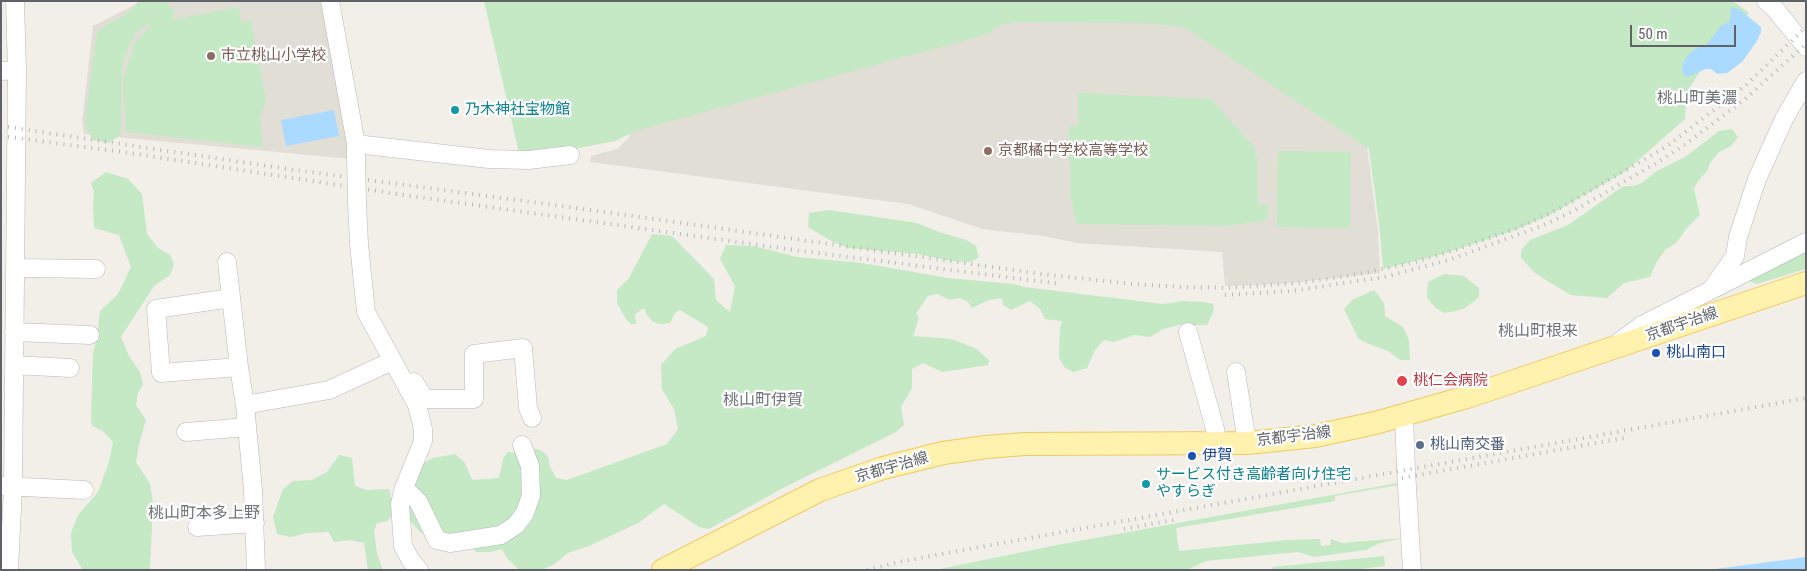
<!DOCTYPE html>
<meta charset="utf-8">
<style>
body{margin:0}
#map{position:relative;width:1807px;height:571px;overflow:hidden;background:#f1efe8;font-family:"Roboto Condensed",sans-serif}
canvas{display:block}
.frame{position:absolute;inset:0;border:2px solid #5f6368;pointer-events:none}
.scale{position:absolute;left:1630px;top:25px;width:106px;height:22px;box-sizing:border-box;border:2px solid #5f6368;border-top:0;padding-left:6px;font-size:15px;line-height:18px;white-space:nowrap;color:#5f6368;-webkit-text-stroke:4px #fff;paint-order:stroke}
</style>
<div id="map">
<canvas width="1807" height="571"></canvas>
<div class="frame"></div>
<div class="scale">50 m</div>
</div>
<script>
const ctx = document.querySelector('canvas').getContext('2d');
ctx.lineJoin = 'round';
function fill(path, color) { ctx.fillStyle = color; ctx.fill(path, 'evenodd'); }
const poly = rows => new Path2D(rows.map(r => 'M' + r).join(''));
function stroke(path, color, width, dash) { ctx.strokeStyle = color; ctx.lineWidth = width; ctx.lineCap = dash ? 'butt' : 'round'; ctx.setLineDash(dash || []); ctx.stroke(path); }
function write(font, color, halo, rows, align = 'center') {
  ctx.font = font + ' "Roboto Condensed","Noto Sans JP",sans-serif'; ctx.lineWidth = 4.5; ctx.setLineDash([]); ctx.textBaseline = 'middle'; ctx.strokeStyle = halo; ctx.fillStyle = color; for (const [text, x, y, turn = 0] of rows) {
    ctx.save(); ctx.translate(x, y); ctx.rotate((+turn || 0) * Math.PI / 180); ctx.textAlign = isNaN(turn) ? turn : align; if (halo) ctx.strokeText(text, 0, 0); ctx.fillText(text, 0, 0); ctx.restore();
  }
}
fill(poly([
 [142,1,321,1,351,159,84,134,82,122,93,26],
 [1014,20,1139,20,1182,25,1367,147,1378,231,1380,273,1281,284,1225,286,1222,252,1077,243,1043,236,982,229,908,204,590,162,591,156,617,149,629,138,629,131,996,24]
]), '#e1ded6');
fill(poly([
 [139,1,168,1,169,6,174,9,174,20,238,7,241,22,251,20,266,101,260,118,263,147,126,132,123,80,134,44,151,26,149,24,137,32,131,41,126,54,121,74,121,135,108,143,93,140,86,128,85,118,97,32,106,25,125,15],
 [484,1,1733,1,1749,13,1724,33,1687,92,1685,119,1626,171,1550,215,1515,230,1443,254,1383,269,1380,232,1369,149,1184,27,1141,23,1016,22,999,25,988,34,635,131,615,141,537,156,520,157],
 [1078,93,1211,99,1255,148,1255,156,1257,157,1258,205,1268,205,1267,220,1227,226,1076,224,1071,196,1069,126,1078,126],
 [1732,129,1738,137,1731,146,1719,152,1710,163,1708,170,1698,181,1694,189,1700,215,1687,228,1676,243,1665,250,1656,263,1650,277,1624,283,1607,298,1582,296,1571,295,1549,282,1535,273,1521,258,1521,250,1530,240,1568,225,1622,187,1637,185,1643,182,1657,171,1685,157,1719,131],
 [1278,151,1351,152,1350,228,1277,227],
 [106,172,128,179,142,194,147,234,158,248,170,255,174,264,170,275,154,286,121,337,129,356,140,372,143,385,138,393,136,405,146,420,139,444,136,462,150,484,153,503,150,570,83,570,72,552,71,533,78,515,98,492,109,462,113,442,103,431,92,426,91,419,93,353,97,339,100,311,118,294,131,267,119,235,94,228,93,204,94,192,91,183],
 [829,210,917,223,939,232,966,240,976,246,979,257,971,262,951,261,918,254,849,248,833,242,808,227,809,213],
 [652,234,672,236,714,279,716,300,730,312,735,286,720,259,726,245,754,246,797,257,862,263,948,278,1014,284,1024,287,1163,304,1184,301,1203,302,1213,304,1214,310,1207,325,1178,325,1163,329,1150,337,1134,335,1114,342,1104,340,1095,350,1087,368,1073,372,1065,368,1059,358,1060,328,1062,321,1045,319,1040,309,1030,301,1011,310,1003,305,1002,298,989,300,972,308,968,302,960,298,950,300,937,294,928,296,916,313,919,318,913,336,951,339,975,348,989,360,988,365,942,372,923,363,912,369,912,388,901,407,904,425,896,432,783,488,709,529,699,527,664,504,638,523,589,546,568,553,553,565,541,570,519,570,507,558,502,549,490,552,477,552,463,543,443,545,419,531,406,516,406,496,420,465,433,458,455,454,465,463,472,480,499,478,503,459,507,452,517,453,527,450,537,449,542,451,548,457,550,467,556,478,567,480,667,444,678,429,674,409,662,389,661,365,675,349,706,336,708,327,680,310,675,313,670,323,661,324,653,322,647,315,644,308,635,314,636,324,631,324,626,319,617,303,617,290,629,278],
 [1806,248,1806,269,1757,284,1751,282,1750,280],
 [1444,274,1464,276,1479,288,1479,297,1465,308,1456,311,1444,313,1436,308,1427,298,1428,282],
 [1374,290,1384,303,1385,316,1403,327,1409,340,1410,360,1400,360,1388,351,1364,342,1358,338,1344,309,1352,300],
 [339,455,352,458,355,486,367,490,389,489,393,504,392,516,387,521,377,523,374,531,377,554,383,570,368,570,364,543,350,540,334,542,329,532,306,533,291,537,277,534,273,517,283,489,293,481,312,480,327,472],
 [1398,483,1398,485,1335,496,1335,501,1176,528,1179,551,1288,540,1320,539,1321,546,1330,545,1331,539,1342,543,1403,538,1380,543,1366,550,1314,557,1298,552,1206,561,1187,570,935,570,1057,545],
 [1384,556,1385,566,1353,570,1273,570,1272,567]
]), '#c5e8c5');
fill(poly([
 [1731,7,1739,9,1761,27,1761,32,1757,41,1742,62,1727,73,1717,74,1711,69,1706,69,1687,77,1683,74,1682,70,1683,63,1688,55,1694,50,1707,44,1722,25,1730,22],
 [334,110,339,136,286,146,281,120],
 [1806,557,1806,570,1708,570,1792,559]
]), '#aadaff');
const minor = poly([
 [330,1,356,144,356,153],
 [1766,1,1775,9,1806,47],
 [1,71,17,70],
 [356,144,489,159,529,160,570,155],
 [357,203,359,244,366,312,417,405,423,429,423,441,404,488,400,504,403,546,411,561,419,570],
 [227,262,239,367,245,405,253,490,256,570],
 [15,268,96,269],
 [1711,290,1735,256,1738,237,1757,179,1784,119,1806,81],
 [231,298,156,309,161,373,239,367],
 [14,332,90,335],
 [1188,332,1215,429,1217,443],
 [1619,342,1642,325,1806,242],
 [14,365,70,368],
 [1236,372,1247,443],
 [414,382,425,399,474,399,474,354,523,348,528,408,532,418],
 [245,405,329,390,392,361],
 [1404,415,1406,470,1412,570],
 [186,432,247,427],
 [2,486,84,490],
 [404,488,418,501,437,540,450,543,501,535,516,525,525,513,531,495,530,466,522,445],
 [197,527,255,523],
 [9,570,13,487,17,70,15,1]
]);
const major = poly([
 [663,570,820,490,883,468,943,453,986,447,1025,444,1247,443,1315,436,1375,423,1467,397,1806,283]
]);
stroke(minor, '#b5b8bc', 19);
stroke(major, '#f2c960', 24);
stroke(minor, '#fff', 18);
stroke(major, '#fff2af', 22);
stroke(poly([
 [1,126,288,169,605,212,1041,274,1133,284,1180,287,1227,288,1298,283,1348,276,1412,263,1461,248,1520,227,1560,208,1666,147,1745,86,1806,27],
 [1,136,123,152,397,194,794,250,1061,284],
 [1225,295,1292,291,1384,277,1449,260,1544,225,1573,211,1653,165,1683,146,1744,100,1806,44],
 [1402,478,1624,438],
 [1124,529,1178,519],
 [867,570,903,561,1278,493,1806,398]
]), '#b6b7b8', 4, [1, 6]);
const minorBridge = poly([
 [356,155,357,203]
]);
stroke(minorBridge, '#b5b8bc', 19, []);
stroke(minorBridge, '#fff', 18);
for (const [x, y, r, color] of [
 [211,56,5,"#8d6e63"],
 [455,110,5,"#0f9aa8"],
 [988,151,5,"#8d6e63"],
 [1656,353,5,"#1a4fb4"],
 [1402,381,6,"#e0444e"],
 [1420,445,5,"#5c6f8a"],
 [1192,456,5,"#1a4fb4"],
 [1146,484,5,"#0f9aa8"]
]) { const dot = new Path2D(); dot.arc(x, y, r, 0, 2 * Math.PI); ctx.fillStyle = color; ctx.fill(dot); stroke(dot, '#fff', 2); }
write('15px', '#785e54', '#fff', [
 ["市立桃山小学校",221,56],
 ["京都橘中学校高等学校",998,151]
], 'left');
write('15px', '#0d838f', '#fff', [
 ["乃木神社宝物館",465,110],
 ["サービス付き高齢者向け住宅",1156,475],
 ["やすらぎ",1156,492]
], 'left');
write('15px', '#5f6368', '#fff', [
 ["京都宇治線",1682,325,-19],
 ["京都宇治線",1294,437,-7],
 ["京都宇治線",892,468,-16]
]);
write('15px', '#164399', '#fff', [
 ["桃山南口",1666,353],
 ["伊賀",1202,456]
], 'left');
write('15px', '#be3a42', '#fff', [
 ["桃仁会病院",1413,381]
], 'left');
write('15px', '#4e5e75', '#fff', [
 ["桃山南交番",1430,445]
], 'left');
write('16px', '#70757a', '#fff', [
 ["桃山町美濃",1697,99],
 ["桃山町根来",1538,332],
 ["桃山町伊賀",763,401],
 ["桃山町本多上野",204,514]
]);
</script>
